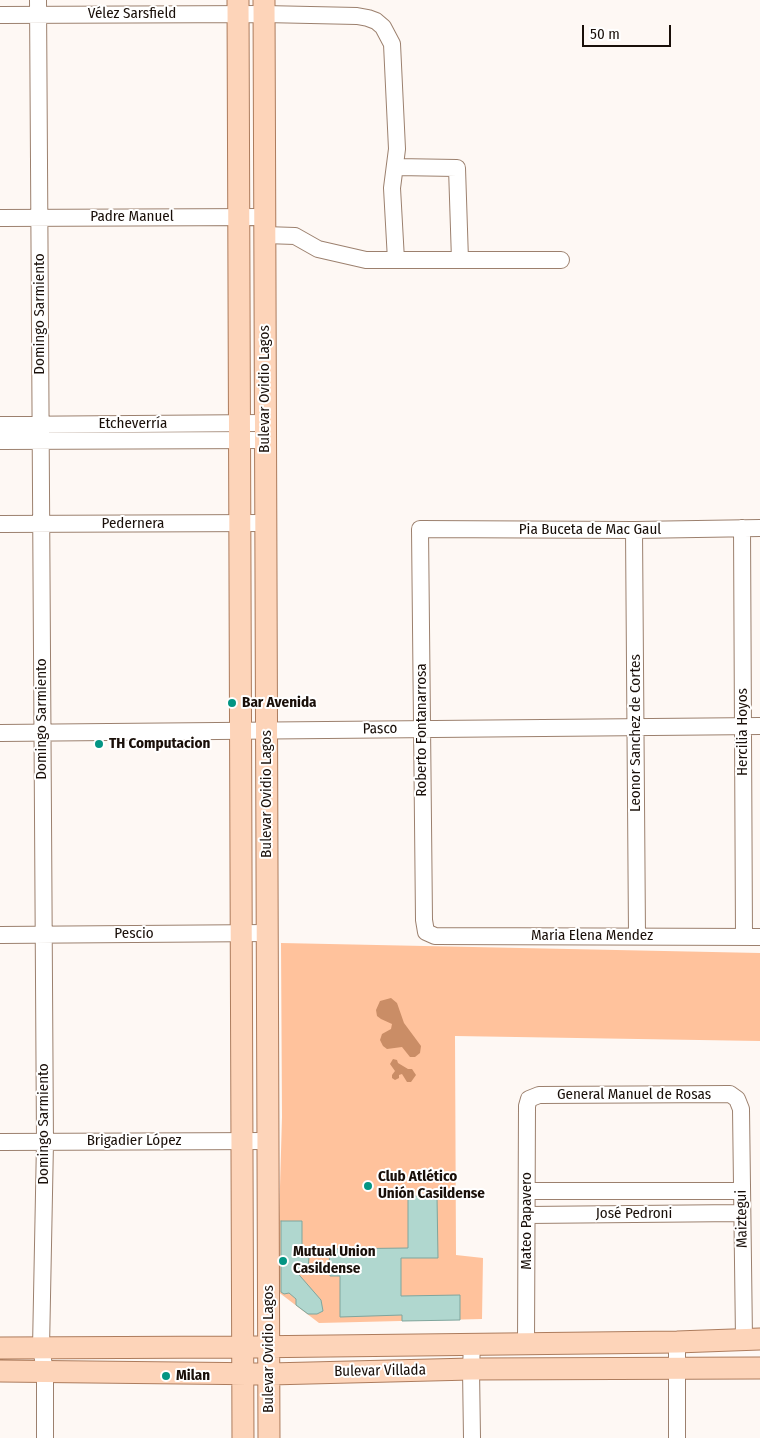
<!DOCTYPE html>
<meta charset="utf-8">
<style>
body{margin:0}
#map{position:relative;width:760px;height:1438px;overflow:hidden;background:#fef8f4;font-family:"Fira Sans Condensed",sans-serif}
canvas{display:block}
.scale{position:absolute;left:582px;top:25px;width:89px;height:22px;box-sizing:border-box;border:2px solid #190f09;border-top:0;padding-left:6px;font-size:15px;line-height:18px;white-space:nowrap;color:#190f09;-webkit-text-stroke:4px #fff;paint-order:stroke}
</style>
<div id="map">
<canvas width="760" height="1438"></canvas>
<div class="scale">50 m</div>
</div>
<script>
const ctx = document.querySelector('canvas').getContext('2d');
ctx.lineJoin = 'round';
function fill(path, color) { ctx.fillStyle = color; ctx.fill(path, 'evenodd'); }
const poly = rows => new Path2D(rows.map(r => 'M' + r).join(''));
function stroke(path, color, width, dash) { ctx.strokeStyle = color; ctx.lineWidth = width; ctx.lineCap = dash ? 'butt' : 'round'; ctx.setLineDash(dash || []); ctx.stroke(path); }
function write(font, color, halo, rows, align = 'center') {
  ctx.font = font + ' "Fira Sans Condensed",sans-serif'; ctx.lineWidth = 4; ctx.setLineDash([]); ctx.textBaseline = 'middle'; ctx.strokeStyle = halo; ctx.fillStyle = color; for (const [text, x, y, turn = 0] of rows) {
    ctx.save(); ctx.translate(x, y); ctx.rotate((+turn || 0) * Math.PI / 180); ctx.textAlign = isNaN(turn) ? turn : align; if (halo) ctx.strokeText(text, 0, 0); ctx.fillText(text, 0, 0); ctx.restore();
  }
}
fill(poly([
 [281,943,760,953,760,1041,455,1036,456,1255,483,1258,482,1319,319,1323,277,1291,282,1117]
]), '#ffc29c');
fill(poly([
 [391,998,397,1003,404,1023,421,1046,420,1053,415,1057,410,1057,402,1047,387,1049,383,1046,380,1040,382,1034,391,1029,392,1024,381,1019,377,1016,376,1010,380,1001],
 [393,1059,397,1060,398,1063,408,1069,412,1069,416,1075,411,1082,407,1082,402,1074,399,1075,399,1078,395,1080,392,1078,392,1075,395,1071,390,1064]
]), '#ca8d66');
const building = poly([
 [408,1196,437,1196,438,1258,401,1258,401,1296,460,1295,460,1320,402,1321,402,1315,340,1317,340,1276,330,1276,329,1249,408,1248,408,1196],
 [281,1221,302,1221,302,1257,309,1257,308,1271,294,1269,321,1300,323,1311,317,1314,308,1314,296,1305,296,1299,289,1293,284,1294,281,1292,281,1221]
]);
fill(building, '#b0d7cf');
stroke(building, '#7fa59d', 1);
const minor = poly([
 [38,0,45,1142,41,1348,45,1371,45,1438],
 [0,15,264,14,357,16,368,18,376,21,383,27,392,44,397,149,392,188,396,260],
 [396,167,457,168,460,260],
 [0,218,265,217],
 [265,235,295,236,318,249,366,260,561,260],
 [0,425,265,423],
 [0,441,265,440],
 [0,524,265,523],
 [742,528,744,937],
 [760,528,634,530,420,529,424,920,426,932,435,936,760,937],
 [634,530,637,936],
 [0,733,760,726],
 [0,935,268,933],
 [0,1142,268,1141],
 [527,1191,741,1191],
 [527,1215,741,1213],
 [677,1342,677,1438],
 [472,1344,471,1369,472,1438],
 [526,1344,527,1106,529,1099,539,1095,730,1094,737,1099,741,1109,744,1339]
]);
const major = poly([
 [238,0,243,1438],
 [264,0,269,1438],
 [0,1348,244,1347,677,1342,760,1339],
 [0,1371,270,1374,471,1369,760,1368]
]);
stroke(minor, '#9c806e', 18);
stroke(major, '#ad7c5d', 23);
stroke(minor, '#fff', 16);
stroke(major, '#fdd4b9', 21);
for (const [x, y, r, color] of [
 [232,703,5,"#039583"],
 [99,744,5,"#039583"],
 [368,1186,5,"#039583"],
 [283,1261,5,"#039583"],
 [166,1376,5,"#039583"]
]) { const dot = new Path2D(); dot.arc(x, y, r, 0, 2 * Math.PI); ctx.fillStyle = color; ctx.fill(dot); stroke(dot, '#fff', 2); }
write('15px', '#190f09', '#fff', [
 ["Vélez Sarsfield",132,14],
 ["Padre Manuel",132,217],
 ["Domingo Sarmiento",40,314,-90],
 ["Bulevar Ovidio Lagos",265,389,-90],
 ["Etcheverría",133,424],
 ["Pedernera",133,524],
 ["Pia Buceta de Mac Gaul",590,530],
 ["Domingo Sarmiento",42,719,-90],
 ["Pasco",380,729,-1],
 ["Roberto Fontanarrosa",422,730,-90],
 ["Hercilia Hoyos",743,732,-90],
 ["Leonor Sanchez de Cortes",636,733,-90],
 ["Bulevar Ovidio Lagos",267,794,-90],
 ["Pescio",134,934],
 ["Maria Elena Mendez",592,936],
 ["General Manuel de Rosas",634,1095],
 ["Domingo Sarmiento",44,1124,-90],
 ["Brigadier López",134,1141],
 ["José Pedroni",634,1214],
 ["Maiztegui",742,1219,-91],
 ["Mateo Papavero",527,1221,-90],
 ["Bulevar Ovidio Lagos",269,1349,-90],
 ["Bulevar Villada",380,1371,-1]
]);
write('bold 15px', '#190f09', '#fff', [
 ["Bar Avenida",242,703],
 ["TH Computacion",109,744],
 ["Club Atlético",378,1177],
 ["Unión Casildense",378,1194],
 ["Mutual Union",293,1252],
 ["Casildense",293,1269],
 ["Milan",176,1376]
], 'left');
</script>
